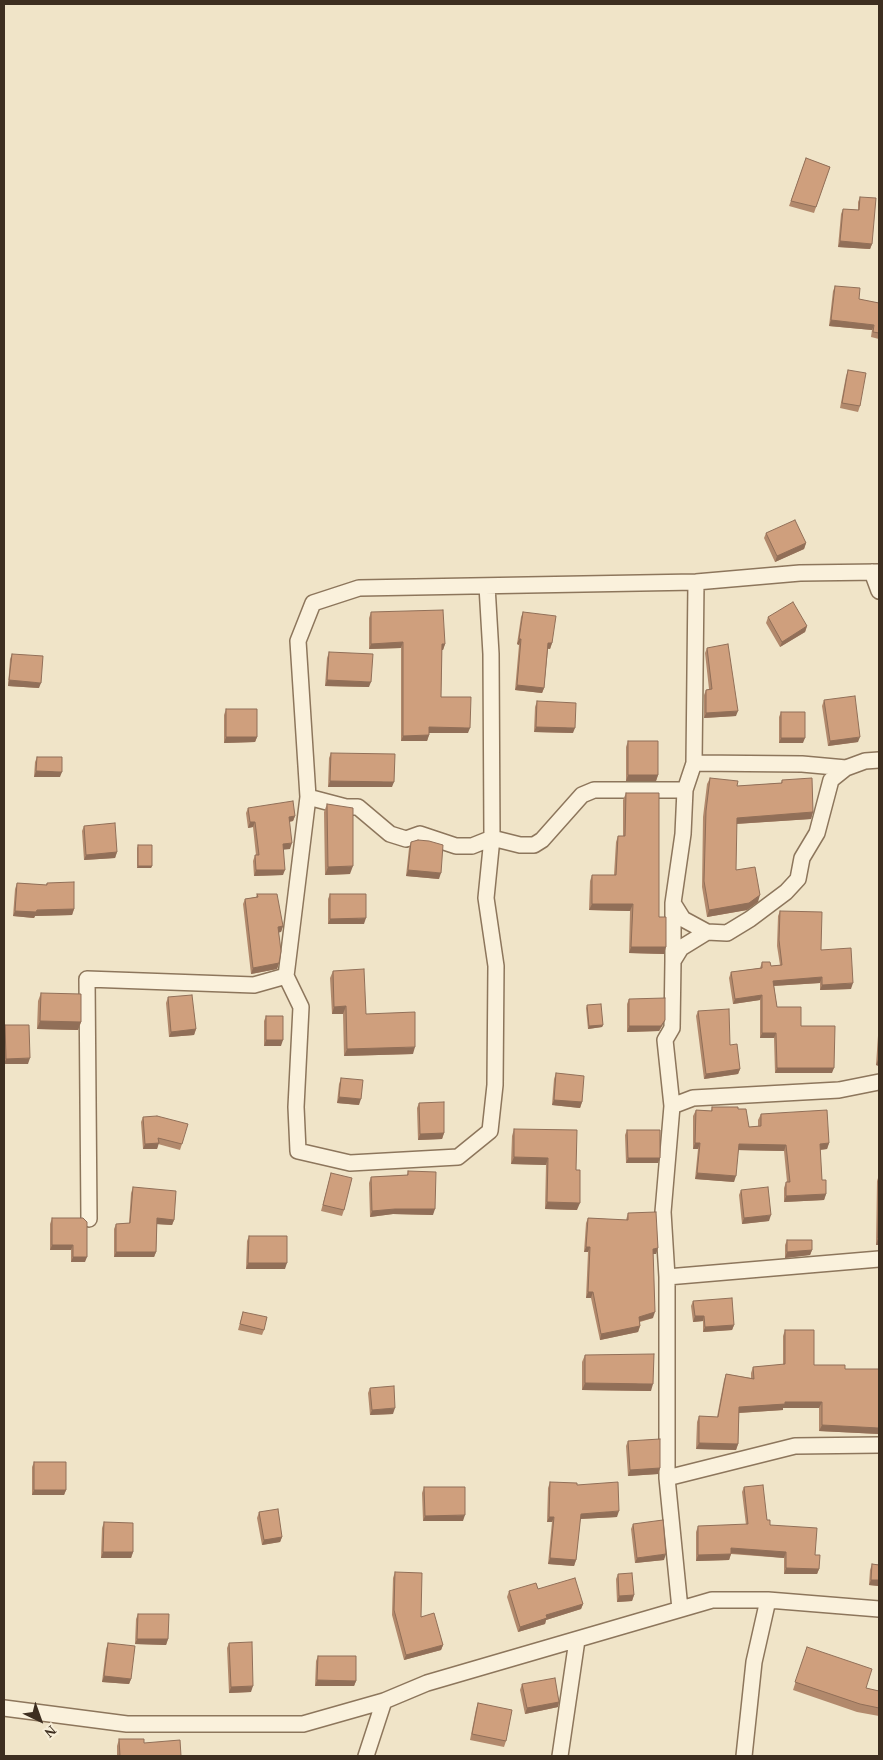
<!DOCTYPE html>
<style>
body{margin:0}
#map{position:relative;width:883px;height:1760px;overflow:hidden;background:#f0e4c8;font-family:Georgia,serif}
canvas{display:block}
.frame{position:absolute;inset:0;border:5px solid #3d2e20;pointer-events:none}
.north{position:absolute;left:15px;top:1695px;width:50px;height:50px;-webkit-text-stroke:4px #f7eed8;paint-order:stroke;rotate:138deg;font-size:14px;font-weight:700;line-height:20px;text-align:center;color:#3d2e20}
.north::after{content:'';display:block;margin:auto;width:18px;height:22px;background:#3d2e20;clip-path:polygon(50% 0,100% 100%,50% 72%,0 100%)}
</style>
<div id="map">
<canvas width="883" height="1760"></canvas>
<div class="frame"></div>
<div class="north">N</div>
</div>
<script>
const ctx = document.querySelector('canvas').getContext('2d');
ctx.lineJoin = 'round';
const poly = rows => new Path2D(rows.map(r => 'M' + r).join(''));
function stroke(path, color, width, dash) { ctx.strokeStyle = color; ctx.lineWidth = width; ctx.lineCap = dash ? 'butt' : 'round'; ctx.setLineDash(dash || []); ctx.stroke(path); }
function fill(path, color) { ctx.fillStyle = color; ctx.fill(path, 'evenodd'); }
const street = poly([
 [872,572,879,591],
 [694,763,802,764,846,768],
 [685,790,694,763,696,582],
 [308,797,346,807,358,807,390,834,406,839,420,834,456,846,472,846,492,838,520,845,534,845,542,840,582,795,594,790,685,790,683,834,673,903,683,919,707,932,727,933,750,919,786,892,798,879,802,858,817,833,831,780,846,768,865,761,879,760],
 [673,961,673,903],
 [286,976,301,1007,296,1107,298,1151,350,1163,458,1157,490,1131,495,1085,496,966,486,898,492,838,491,654,487,586],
 [672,1106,693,1098,839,1090,879,1082],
 [89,1219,87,979,254,985,286,976,308,797,298,641,313,603,359,588,696,582,800,573,879,572],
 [667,1277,879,1259],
 [667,1478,795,1446,879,1445],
 [680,1609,667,1478,667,1277,663,1212,672,1106,665,1040,672,1028,673,961,681,948,707,932],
 [4,1708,127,1724,303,1724,384,1701,427,1683,712,1600,768,1600,879,1609],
 [366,1756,384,1701],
 [560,1756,577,1640],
 [744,1756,754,1662,768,1600]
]);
stroke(street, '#8d765c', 18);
stroke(street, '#faf1dc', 15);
fill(poly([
 [806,158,830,167,814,213,789,206],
 [860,197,872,244,870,249,838,247,841,214,843,209,858,210,858,202],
 [835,286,859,299,879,303,879,339,871,337,872,330,829,326,833,291],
 [848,370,860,406,858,412,840,408,846,376],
 [766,533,806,543,804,549,775,562,764,538],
 [371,612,445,644,443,650,442,650,441,697,468,733,429,733,429,735,427,741,401,741,401,648,369,649,369,618],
 [523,612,552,643,550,649,548,649,544,688,542,693,515,690,519,645,517,644,521,617],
 [768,617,807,626,805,632,780,647,766,623],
 [707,648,736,716,704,718,704,695,706,690,709,689,705,653],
 [329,652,369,687,325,686,327,658],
 [12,654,39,688,8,686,10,659],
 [824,700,858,742,828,746,822,706],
 [537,701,573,733,534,732,535,707],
 [226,709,257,737,255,742,224,743,224,715],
 [781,712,803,743,779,743,779,717],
 [628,741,658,775,656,781,626,781,626,747],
 [331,753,392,787,328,787,329,758],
 [37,757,60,777,34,777,35,762],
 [710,778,737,786,781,783,782,780,813,812,811,819,736,824,736,870,758,902,747,910,707,917,702,887,703,817,707,784],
 [626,793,659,917,664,954,629,953,630,911,589,910,590,881,592,875,614,875,616,842,618,836,623,836,623,800],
 [327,804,350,874,325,875,324,812],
 [248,808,295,816,293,821,289,822,290,849,284,849,283,875,254,876,253,861,255,855,256,855,253,827,248,828,246,813],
 [84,826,117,852,115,858,84,860,82,831],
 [411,842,439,879,406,876,409,848],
 [138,845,152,866,151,868,137,868,137,848],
 [17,883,46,885,47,883,74,909,72,915,35,916,34,918,13,916,15,889],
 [257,894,283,926,281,932,279,932,279,963,277,969,251,974,243,904,245,899,256,897],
 [330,894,364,924,328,924,328,899],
 [780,911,821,950,851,989,820,990,820,983,774,986,777,1007,801,1026,832,1073,775,1073,774,1038,760,1038,760,1000,733,1004,729,978,731,972,760,968,762,962,771,966,780,965,777,946,778,916],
 [333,971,366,1014,413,1054,344,1056,343,1014,332,1014,330,978],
 [41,993,81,1022,78,1030,37,1029,38,1001],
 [168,997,196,1029,194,1035,169,1037,166,1003],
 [629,999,663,1025,659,1031,627,1032,627,1004],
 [587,1005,603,1025,602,1027,588,1029,586,1008],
 [698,1011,730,1045,740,1069,738,1074,704,1079,696,1016],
 [266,1016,281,1046,264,1046,264,1021],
 [879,1021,879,1066,876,1065],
 [5,1025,28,1064,4,1064,4,1029],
 [556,1073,582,1102,580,1108,552,1105,554,1079],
 [341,1078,359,1105,337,1103,339,1084],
 [419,1103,444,1133,442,1139,418,1140,417,1108],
 [712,1107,738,1109,749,1127,758,1126,758,1120,761,1114,829,1143,827,1149,820,1150,822,1180,826,1194,824,1200,784,1202,784,1188,786,1182,787,1182,784,1151,738,1150,734,1182,695,1179,698,1149,693,1149,693,1116,696,1110,711,1111],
 [143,1117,182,1144,180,1150,158,1144,157,1149,143,1149,141,1122],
 [514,1129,576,1170,577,1210,545,1209,546,1165,511,1164,512,1136],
 [627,1130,658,1163,626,1163,625,1135],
 [408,1171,433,1215,393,1214,370,1217,369,1183,371,1177,407,1175],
 [331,1173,344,1210,342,1216,321,1211],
 [879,1175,879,1245,876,1245,877,1181],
 [133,1187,174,1220,172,1225,157,1224,156,1252,154,1257,114,1257,114,1229,116,1224,129,1223,131,1193],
 [741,1190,769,1221,742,1224,739,1195],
 [628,1213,656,1254,653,1254,653,1318,640,1322,640,1326,638,1332,600,1340,591,1298,586,1298,588,1252,584,1252,586,1223,588,1218,626,1220],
 [52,1218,85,1262,71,1262,71,1250,50,1250,50,1224],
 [249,1236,285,1269,246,1269,247,1241],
 [787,1240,812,1250,810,1255,785,1258,785,1245],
 [693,1301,734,1325,732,1330,703,1332,703,1321,693,1322,691,1306],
 [243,1312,264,1330,262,1335,238,1330],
 [785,1330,814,1365,845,1369,879,1434,819,1431,819,1408,783,1408,783,1410,739,1413,738,1444,736,1450,696,1449,697,1422,699,1416,717,1417,724,1380,726,1374,751,1378,751,1373,753,1367,783,1365,783,1336],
 [585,1355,651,1391,582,1390,582,1362],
 [370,1388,393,1414,370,1415,368,1393],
 [628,1441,660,1468,658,1474,628,1476,626,1446],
 [34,1462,66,1490,64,1495,32,1495,32,1467],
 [550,1482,617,1517,580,1519,576,1560,574,1566,548,1564,552,1522,547,1522,548,1488],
 [424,1487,463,1521,423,1521,422,1493],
 [744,1487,770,1525,815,1555,819,1569,817,1574,784,1574,784,1558,731,1554,729,1560,696,1561,696,1532,698,1526,746,1525,742,1492],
 [259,1512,282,1537,280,1542,262,1545,257,1518],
 [104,1522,133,1552,131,1558,101,1558,102,1528],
 [633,1524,664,1560,635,1563,631,1529],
 [872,1564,879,1565,879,1586,869,1585,870,1570],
 [395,1572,421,1617,443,1645,441,1650,404,1660,392,1615,393,1578],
 [618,1574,634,1595,632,1601,617,1602,616,1579],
 [538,1589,583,1604,581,1609,546,1620,545,1624,518,1632,507,1597,509,1591],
 [138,1614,168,1639,166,1645,135,1644,136,1619],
 [108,1643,131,1679,129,1684,102,1682,106,1649],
 [229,1643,251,1692,229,1693,227,1648],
 [807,1647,866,1688,879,1691,879,1716,857,1712,793,1690],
 [318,1656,356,1681,354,1686,315,1686,316,1661],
 [522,1684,559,1702,558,1707,525,1714,520,1690],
 [478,1703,506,1741,504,1747,470,1740,476,1709],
 [119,1739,144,1743,181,1756,117,1756,117,1746]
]), '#b2896c');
fill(poly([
 [840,241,872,244,870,249,838,247],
 [831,320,874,325,872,330,829,326],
 [806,543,804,549,775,562,777,556],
 [807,626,805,632,780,647,782,642],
 [519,639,521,639,519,645,517,644],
 [403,642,401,648,369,649,371,644],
 [548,643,552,643,550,649,546,648],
 [442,644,445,644,443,650,440,650],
 [9,680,41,683,39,688,8,686],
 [327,680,371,682,369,687,325,686],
 [517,685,544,688,542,693,515,690],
 [738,711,736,716,704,718,706,713],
 [429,727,470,728,468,733,427,733],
 [536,727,575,728,573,733,534,732],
 [429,735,427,741,401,741,403,736],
 [226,737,257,737,255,742,224,743],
 [860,737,858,742,828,746,830,741],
 [781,738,805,738,803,743,779,743],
 [36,771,62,772,60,777,34,777],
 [628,775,658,775,656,781,626,781],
 [330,781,394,782,392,787,328,787],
 [813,812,811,819,734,824,737,818],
 [295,816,293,821,287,822,289,817],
 [250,822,255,822,253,827,248,828],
 [292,843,290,849,281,850,283,844],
 [117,852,115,858,84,860,86,855],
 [138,866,152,866,151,868,137,868],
 [353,866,350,874,325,875,328,867],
 [256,870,285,870,283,875,254,876],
 [408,870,441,873,439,879,406,876],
 [760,895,758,902,747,910,707,917,709,910],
 [592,904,633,904,630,911,589,910],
 [74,909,72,915,35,916,34,918,13,916,15,911],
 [366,918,364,924,328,924,330,919],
 [283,926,281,932,277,933,278,927],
 [631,947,666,947,664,954,629,953],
 [279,963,277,969,251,974,253,968],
 [822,977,820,983,771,986,773,981],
 [853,983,851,989,820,990,822,985],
 [762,995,760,1000,733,1004,735,999],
 [346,1006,343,1014,332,1014,334,1007],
 [665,1020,659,1031,627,1032,629,1026],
 [40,1021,81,1022,78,1030,37,1029],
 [603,1025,602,1027,588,1029,589,1026],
 [196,1029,194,1035,169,1037,171,1032],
 [762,1033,776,1033,774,1038,760,1038],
 [266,1040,283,1040,281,1046,264,1046],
 [415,1047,413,1054,344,1056,347,1049],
 [879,1057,879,1066,876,1065],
 [30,1058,28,1064,4,1064,6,1059],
 [777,1068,834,1068,832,1073,775,1073],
 [740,1069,738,1074,704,1079,706,1074],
 [339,1097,361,1099,359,1105,337,1103],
 [554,1100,582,1102,580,1108,552,1105],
 [444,1133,442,1139,418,1140,420,1134],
 [159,1143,157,1149,143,1149,145,1144],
 [695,1143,700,1143,698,1149,693,1149],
 [829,1143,827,1149,817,1150,820,1144],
 [739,1144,786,1145,784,1151,736,1150],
 [514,1157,548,1158,546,1165,511,1164],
 [628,1158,660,1158,658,1163,626,1163],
 [697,1173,736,1176,734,1182,695,1179],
 [826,1194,824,1200,784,1202,786,1196],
 [547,1202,580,1203,577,1210,545,1209],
 [395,1209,435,1209,433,1215,393,1214,370,1217,372,1211],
 [771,1215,769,1221,742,1224,744,1218],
 [157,1218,174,1220,172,1225,155,1224],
 [878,1238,879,1238,879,1245,876,1245],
 [52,1245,73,1245,71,1250,50,1250],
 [586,1247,590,1247,588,1252,584,1252],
 [658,1248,656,1254,651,1254,653,1249],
 [812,1250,810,1255,785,1258,787,1252],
 [116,1252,156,1252,154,1257,114,1257],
 [73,1257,87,1257,85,1262,71,1262],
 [248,1263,287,1263,285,1269,246,1269],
 [588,1292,593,1292,591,1298,586,1298],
 [655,1312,653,1318,637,1322,639,1317],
 [695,1316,704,1316,703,1321,693,1322],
 [734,1325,732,1330,703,1332,705,1327],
 [640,1326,638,1332,600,1340,601,1334],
 [585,1383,653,1384,651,1391,582,1390],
 [785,1402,822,1402,819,1408,783,1408,783,1410,737,1413,739,1407],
 [395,1408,393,1414,370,1415,372,1410],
 [822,1425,879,1428,879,1434,819,1431],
 [699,1443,738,1444,736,1450,696,1449],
 [660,1468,658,1474,628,1476,630,1470],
 [34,1490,66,1490,64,1495,32,1495],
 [619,1511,617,1517,579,1519,581,1514],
 [465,1515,463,1521,423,1521,425,1516],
 [549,1517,554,1517,552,1522,547,1522],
 [282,1537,280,1542,262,1545,264,1540],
 [731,1548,786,1552,784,1558,729,1553],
 [103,1552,133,1552,131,1558,101,1558],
 [666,1554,664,1560,635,1563,637,1558],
 [731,1554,729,1560,696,1561,698,1555],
 [550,1558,576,1560,574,1566,548,1564],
 [786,1568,819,1569,817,1574,784,1574],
 [871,1580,879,1580,879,1586,869,1585],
 [634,1595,632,1601,617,1602,619,1596],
 [583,1604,581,1609,546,1620,545,1624,518,1632,520,1627,546,1615],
 [137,1639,168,1639,166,1645,135,1644],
 [443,1645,441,1650,404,1660,406,1655],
 [104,1676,131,1679,129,1684,102,1682],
 [317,1680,356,1681,354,1686,315,1686],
 [253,1686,251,1692,229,1693,231,1687],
 [559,1702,558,1707,525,1714,527,1708]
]), '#916f58');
const building = poly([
 [806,158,830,167,816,207,791,201,806,158],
 [860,197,876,198,872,244,840,241,843,209,859,210,860,197],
 [835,286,860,288,859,299,879,303,879,333,873,332,874,325,831,320,835,286],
 [848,370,866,373,860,406,842,403,848,370],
 [795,520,806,543,777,556,766,533,795,520],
 [793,602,807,626,782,642,768,617,793,602],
 [443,610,445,644,442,644,441,697,471,697,470,728,429,727,429,735,403,736,403,642,371,644,371,612,443,610],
 [523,612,556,616,552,643,548,643,544,688,517,685,521,639,519,639,523,612],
 [728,644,738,711,706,713,706,690,712,689,707,648,728,644],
 [329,652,373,654,371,682,327,680,329,652],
 [12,654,43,656,41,683,9,680,12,654],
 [855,696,860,737,830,741,824,700,855,696],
 [537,701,576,703,575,728,536,727,537,701],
 [226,709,257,709,257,737,226,737,226,709],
 [781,712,805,712,805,738,781,738,781,712],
 [628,741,658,741,658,775,628,775,628,741],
 [331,753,395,754,394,782,330,781,331,753],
 [37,757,62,757,62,772,36,771,37,757],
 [710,778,738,781,737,786,782,783,782,780,812,778,813,812,737,818,736,870,755,867,760,895,749,903,709,910,704,881,706,811,710,778],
 [626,793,659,793,659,917,666,917,666,947,631,947,633,904,592,904,592,875,616,875,618,836,625,836,626,793],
 [293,801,295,816,289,817,292,843,283,844,285,870,256,870,255,855,259,855,255,822,250,822,248,808,293,801],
 [327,804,353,808,353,866,328,867,327,804],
 [115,823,117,852,86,855,84,826,115,823],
 [418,840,429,841,443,845,441,873,408,870,411,842,418,840],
 [138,845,152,845,152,866,138,866,138,845],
 [74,882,74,909,37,910,36,912,15,911,17,883,47,885,47,883,74,882],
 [257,894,277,894,283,926,278,927,281,951,279,963,253,968,245,899,258,897,257,894],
 [330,894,366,894,366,918,330,919,330,894],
 [780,911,822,912,821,950,851,948,853,983,822,985,822,977,773,981,777,1007,801,1007,801,1026,835,1026,834,1068,777,1068,776,1033,762,1033,762,995,735,999,731,972,762,968,762,962,770,962,771,966,782,965,779,940,780,911],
 [364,969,366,1014,415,1012,415,1047,347,1049,346,1006,334,1007,333,971,364,969],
 [41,993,81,994,81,1022,40,1021,41,993],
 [192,995,196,1029,171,1032,168,997,192,995],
 [665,998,665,1020,661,1026,629,1026,629,999,665,998],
 [601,1004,603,1025,589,1026,587,1005,601,1004],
 [729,1009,730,1045,737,1044,740,1069,706,1074,698,1011,729,1009],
 [266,1016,283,1016,283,1040,266,1040,266,1016],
 [5,1025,29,1025,30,1058,6,1059,5,1025],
 [556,1073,584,1076,582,1102,554,1100,556,1073],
 [341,1078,363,1080,361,1099,339,1097,341,1078],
 [444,1102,444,1133,420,1134,419,1103,444,1102],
 [712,1107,738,1107,738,1109,746,1109,749,1127,761,1126,761,1114,827,1110,829,1143,820,1144,822,1180,826,1180,826,1194,786,1196,786,1182,790,1182,786,1145,739,1144,736,1176,697,1173,700,1143,695,1143,696,1110,712,1111,712,1107],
 [157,1116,188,1124,182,1144,158,1138,159,1143,145,1144,143,1117,157,1116],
 [514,1129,577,1130,576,1170,580,1170,580,1203,547,1202,548,1158,514,1157,514,1129],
 [627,1130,660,1130,660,1158,628,1158,627,1130],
 [408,1171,436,1172,435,1209,395,1209,372,1211,371,1177,408,1175,408,1171],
 [331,1173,352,1178,344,1210,323,1205,331,1173],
 [879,1185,879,1238,878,1238,879,1185],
 [133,1187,176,1191,174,1220,157,1218,156,1252,116,1252,116,1224,130,1223,133,1187],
 [768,1187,771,1215,744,1218,741,1190,768,1187],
 [656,1212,658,1248,653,1249,655,1312,639,1317,640,1326,601,1334,593,1292,588,1292,590,1247,586,1247,588,1218,628,1220,628,1213,656,1212],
 [52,1218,83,1218,87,1222,87,1257,73,1257,73,1245,52,1245,52,1218],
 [249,1236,287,1236,287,1263,248,1263,249,1236],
 [787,1240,812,1240,812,1250,787,1252,787,1240],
 [732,1298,734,1325,705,1327,704,1316,695,1316,693,1301,732,1298],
 [243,1312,267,1317,264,1330,240,1324,243,1312],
 [785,1330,814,1330,814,1365,845,1365,845,1369,879,1369,879,1428,822,1425,822,1402,785,1402,785,1404,739,1407,738,1444,699,1443,699,1416,718,1417,726,1374,754,1379,753,1367,785,1364,785,1330],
 [654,1354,653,1384,585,1383,585,1355,654,1354],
 [394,1386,395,1408,372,1410,370,1388,394,1386],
 [660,1439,660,1468,630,1470,628,1441,660,1439],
 [34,1462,66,1462,66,1490,34,1490,34,1462],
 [550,1482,577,1483,577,1485,618,1482,619,1511,581,1514,576,1560,550,1558,554,1517,549,1517,550,1482],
 [763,1485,767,1520,770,1520,770,1525,817,1528,815,1555,820,1555,819,1569,786,1568,786,1552,731,1548,731,1554,698,1555,698,1526,748,1524,744,1487,763,1485],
 [424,1487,465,1487,465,1515,425,1516,424,1487],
 [278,1509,282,1537,264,1540,259,1512,278,1509],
 [663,1520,666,1554,637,1558,633,1524,663,1520],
 [104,1522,133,1523,133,1552,103,1552,104,1522],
 [872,1564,879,1565,879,1580,871,1580,872,1564],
 [395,1572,422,1573,421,1617,434,1613,443,1645,406,1655,394,1610,395,1572],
 [632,1573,634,1595,619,1596,618,1574,632,1573],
 [575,1578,583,1604,546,1615,547,1618,520,1627,509,1591,536,1583,538,1589,575,1578],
 [138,1614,169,1614,168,1639,137,1639,138,1614],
 [252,1642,253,1686,231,1687,229,1643,252,1642],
 [108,1643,135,1646,131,1679,104,1676,108,1643],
 [807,1647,872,1669,866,1688,879,1691,879,1708,860,1704,795,1682,807,1647],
 [318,1656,356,1656,356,1681,317,1680,318,1656],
 [555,1678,559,1702,527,1708,522,1684,555,1678],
 [478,1703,512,1710,506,1741,472,1734,478,1703],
 [119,1739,144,1739,144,1743,180,1740,181,1756,120,1756,119,1739]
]);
fill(building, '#cf9f7d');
stroke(building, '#916f58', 1);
</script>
